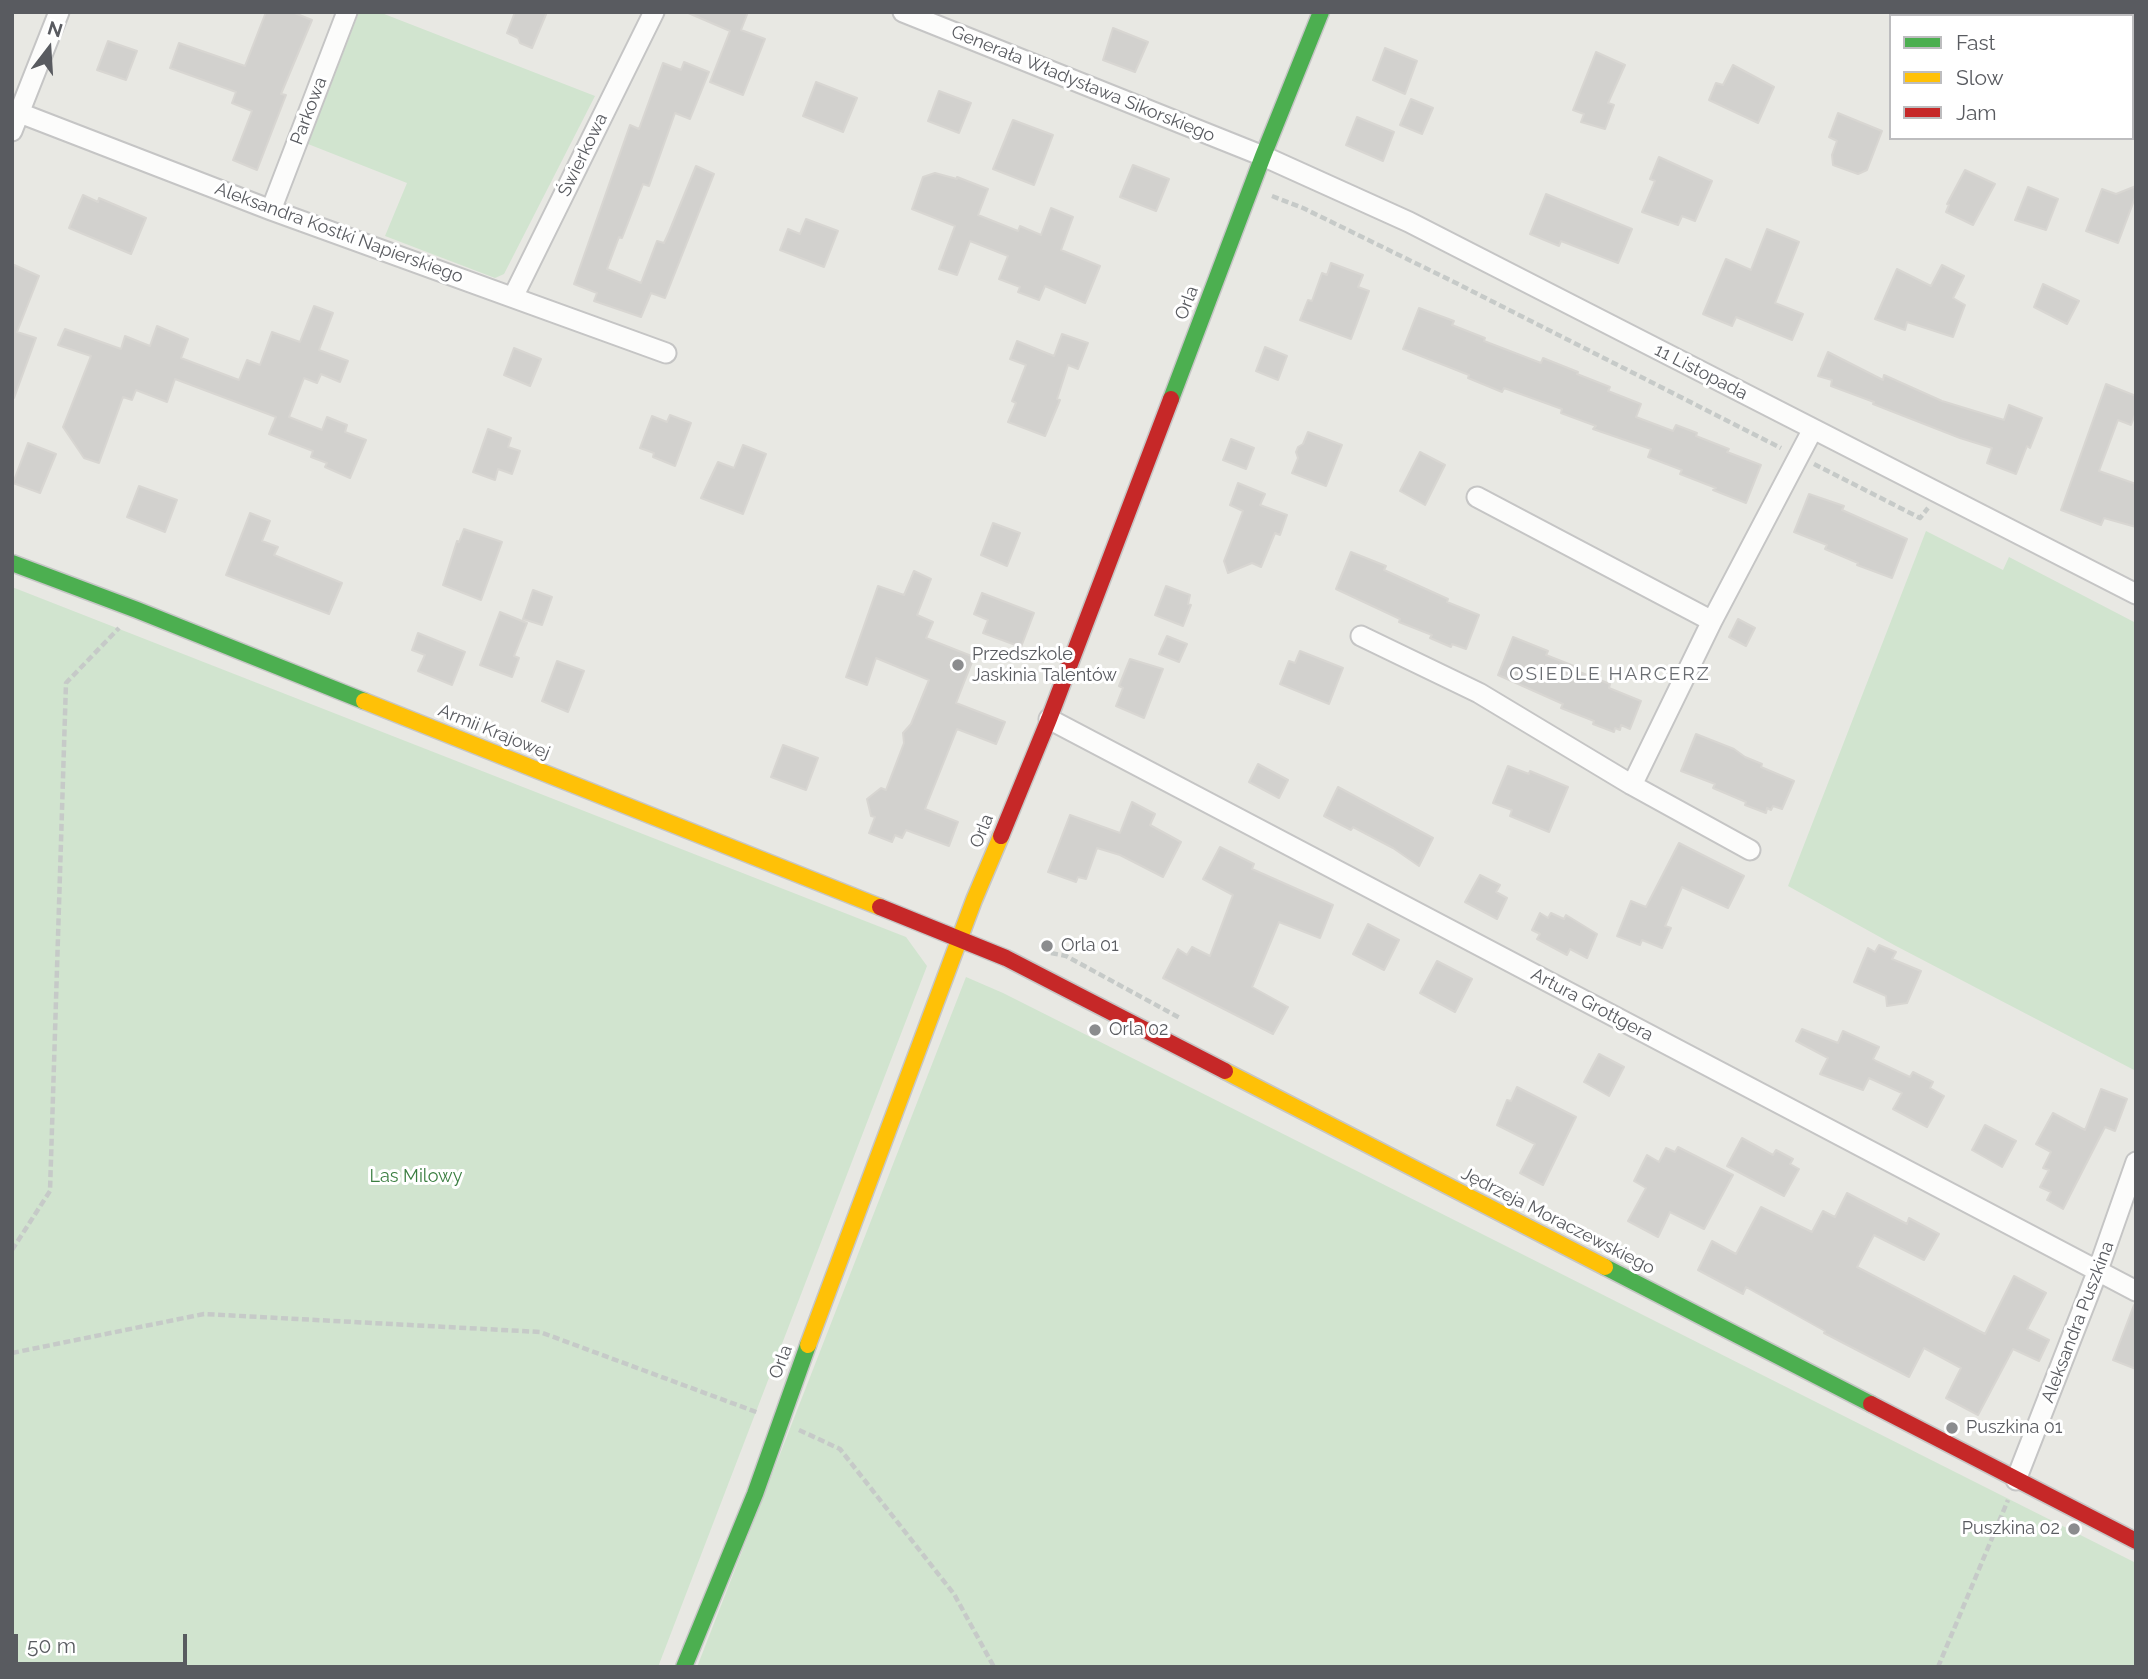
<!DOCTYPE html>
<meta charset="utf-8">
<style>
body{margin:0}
#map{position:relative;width:2148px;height:1679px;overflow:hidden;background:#e8e8e3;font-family:Raleway,sans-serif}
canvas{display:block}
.frame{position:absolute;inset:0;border:14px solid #595b60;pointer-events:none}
.legend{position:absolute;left:1889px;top:14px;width:245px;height:126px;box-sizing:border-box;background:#fff;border:2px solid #bdbdbf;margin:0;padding:9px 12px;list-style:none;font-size:21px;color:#595b60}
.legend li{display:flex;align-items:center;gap:14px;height:35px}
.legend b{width:35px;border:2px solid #bdbdbf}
.north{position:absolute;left:14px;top:14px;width:70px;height:70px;-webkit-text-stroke:5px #fff;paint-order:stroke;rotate:17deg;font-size:19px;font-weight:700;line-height:28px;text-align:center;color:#595b60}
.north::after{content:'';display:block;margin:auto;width:24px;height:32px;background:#595b60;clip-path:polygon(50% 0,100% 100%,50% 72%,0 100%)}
.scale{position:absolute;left:14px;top:1634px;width:173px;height:32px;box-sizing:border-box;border:4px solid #595b60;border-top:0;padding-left:9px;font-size:21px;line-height:24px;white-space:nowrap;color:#595b60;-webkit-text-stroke:5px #fff;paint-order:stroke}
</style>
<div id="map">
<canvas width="2148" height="1679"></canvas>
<div class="frame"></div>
<ul class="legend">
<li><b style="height:9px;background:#4caf50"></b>Fast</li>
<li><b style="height:9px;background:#ffc107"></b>Slow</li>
<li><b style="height:9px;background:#c62828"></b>Jam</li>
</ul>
<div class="north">N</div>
<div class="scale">50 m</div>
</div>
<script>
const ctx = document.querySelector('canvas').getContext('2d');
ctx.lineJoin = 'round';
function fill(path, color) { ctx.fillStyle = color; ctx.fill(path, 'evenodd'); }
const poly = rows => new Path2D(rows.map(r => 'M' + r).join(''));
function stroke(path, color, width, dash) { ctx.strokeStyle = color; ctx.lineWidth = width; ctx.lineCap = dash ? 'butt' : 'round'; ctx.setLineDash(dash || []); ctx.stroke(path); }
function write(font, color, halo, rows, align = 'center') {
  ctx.font = font + ' Raleway,sans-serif'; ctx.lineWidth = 6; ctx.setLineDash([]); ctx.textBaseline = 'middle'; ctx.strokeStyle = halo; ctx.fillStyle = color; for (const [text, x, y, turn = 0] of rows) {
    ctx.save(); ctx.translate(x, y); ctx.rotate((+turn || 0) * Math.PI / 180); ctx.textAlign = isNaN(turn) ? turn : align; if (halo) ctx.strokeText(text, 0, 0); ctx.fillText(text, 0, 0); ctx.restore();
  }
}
fill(poly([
 [359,12,379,12,595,96,504,274,495,278,385,236,407,183,308,144],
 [2012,12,2136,12,2136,74,2132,72,2132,16,2019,16],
 [1926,531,2003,570,2009,557,2136,623,2136,1071,1896,946,1788,886],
 [12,587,906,937,927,966,658,1667,12,1667],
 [966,977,1003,993,2136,1563,2136,1667,697,1667]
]), '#d1e4cf');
const building = poly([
 [266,12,292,12,312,20,281,94,286,95,257,170,233,160,252,111,232,103,236,92,170,68,179,43,245,66,266,12],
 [515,12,547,12,532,48,520,43,518,38,507,33,515,12],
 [686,12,748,12,741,30,765,39,743,95,710,82,730,31,686,12],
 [1113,28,1148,42,1135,72,1103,60,1113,28],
 [108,41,137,51,126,80,97,70,108,41],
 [1385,48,1417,61,1405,94,1373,80,1385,48],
 [1596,52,1625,65,1608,103,1614,105,1605,129,1581,122,1584,114,1573,110,1596,52],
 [684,62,709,72,690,119,675,113,649,186,643,184,622,238,619,237,607,269,641,283,657,241,664,243,669,232,696,166,714,174,665,298,651,293,641,317,594,301,597,293,574,284,630,125,639,129,663,63,681,70,684,62],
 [1733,65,1774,87,1758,123,1709,100,1716,83,1723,85,1733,65],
 [816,82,857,98,843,132,803,116,816,82],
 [939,91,971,103,959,133,928,121,939,91],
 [1411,99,1433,108,1422,134,1400,125,1411,99],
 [1838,113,1882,131,1867,170,1858,174,1833,165,1832,155,1837,141,1829,137,1838,113],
 [1357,117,1394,132,1383,161,1346,145,1357,117],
 [1013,120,1053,135,1034,185,993,169,1013,120],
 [1659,157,1712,181,1695,221,1682,216,1678,225,1642,212,1655,181,1650,179,1659,157],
 [1133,165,1169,179,1156,211,1120,197,1133,165],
 [1965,170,1995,184,1973,225,1946,212,1949,205,1947,204,1965,170],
 [935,173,957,179,957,177,988,189,978,215,1018,231,1020,226,1041,235,1051,208,1073,217,1061,250,1100,266,1085,303,1045,286,1039,300,1018,292,1020,287,999,279,1008,256,970,241,957,275,939,269,955,226,912,209,923,177,935,173],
 [2136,186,2136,195,2118,243,2086,231,2102,189,2116,194,2136,186],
 [2028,187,2058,199,2046,230,2015,220,2028,187],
 [1546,194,1632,229,1618,263,1561,241,1559,246,1530,234,1546,194],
 [83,195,98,202,99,198,146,218,131,254,69,228,83,195],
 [806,219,838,231,824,267,780,250,788,229,800,234,806,219],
 [1767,229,1799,242,1775,303,1803,314,1792,340,1736,317,1732,326,1703,314,1726,259,1751,270,1767,229],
 [1331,263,1363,275,1358,287,1369,291,1351,339,1300,320,1308,300,1312,301,1322,273,1327,275,1331,263],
 [12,264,39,276,17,332,36,338,14,398,12,398,12,264],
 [1942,265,1964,276,1953,298,1965,305,1953,337,1907,322,1905,330,1875,319,1897,269,1931,286,1942,265],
 [2043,284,2079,301,2067,324,2034,307,2043,284],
 [314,306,333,313,319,350,348,361,340,382,321,374,317,383,304,378,289,417,322,430,327,417,347,425,345,432,366,440,350,478,325,467,327,463,311,457,313,451,269,434,276,417,175,379,167,402,136,390,132,400,123,397,99,463,84,458,63,427,91,356,58,345,65,329,121,349,125,336,150,346,157,326,188,339,181,358,239,380,247,360,260,365,272,332,300,342,314,306],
 [1419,308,1454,321,1452,325,1485,338,1484,341,1541,363,1543,358,1578,372,1577,374,1610,387,1608,391,1641,404,1636,417,1673,431,1676,425,1697,433,1696,436,1729,449,1727,452,1761,465,1746,503,1713,490,1716,488,1680,474,1682,470,1648,457,1651,449,1593,429,1596,426,1561,413,1562,409,1504,388,1502,392,1468,378,1469,375,1403,349,1419,308],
 [1062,334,1088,343,1078,369,1068,365,1057,399,1060,400,1045,436,1008,422,1016,403,1012,401,1026,365,1010,359,1017,341,1054,356,1062,334],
 [1265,347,1287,356,1278,380,1256,371,1265,347],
 [514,348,541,359,530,386,504,375,514,348],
 [1828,352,1883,380,1884,375,1942,401,2004,420,2009,405,2042,418,2030,448,2027,446,2016,474,1987,463,1992,448,1960,438,1873,404,1874,402,1831,386,1832,380,1818,376,1828,352],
 [2106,384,2136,396,2136,412,2131,425,2118,420,2099,471,2136,484,2136,527,2104,518,2101,525,2061,510,2106,384],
 [670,415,691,423,675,466,653,457,654,453,640,448,652,416,667,422,670,415],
 [488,429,511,438,508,447,520,451,512,474,498,469,495,480,473,472,488,429],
 [1308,432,1342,445,1326,486,1292,473,1298,458,1296,452,1298,447,1303,444,1308,432],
 [1231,439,1254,448,1246,469,1223,460,1231,439],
 [28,443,56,454,40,493,13,483,28,443],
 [743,445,766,454,743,514,701,498,718,462,734,468,743,445],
 [1420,452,1445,465,1425,505,1400,491,1420,452],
 [1238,483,1265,494,1260,505,1287,515,1280,535,1275,533,1261,567,1252,563,1228,573,1224,561,1243,511,1230,505,1238,483],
 [139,486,177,500,165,532,127,517,139,486],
 [1809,494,1844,506,1842,510,1907,539,1892,578,1857,565,1858,563,1825,549,1827,545,1794,532,1809,494],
 [250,513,270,521,262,541,278,547,274,555,342,583,329,614,226,575,250,513],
 [993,523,1020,533,1007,566,981,555,993,523],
 [464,529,502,542,481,600,443,585,457,541,459,542,464,529],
 [1351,552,1386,566,1384,570,1448,599,1447,602,1479,615,1466,649,1452,644,1451,647,1430,638,1432,635,1399,622,1400,619,1336,589,1351,552],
 [914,571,931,579,917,615,933,622,926,638,974,657,956,703,1005,722,996,744,957,729,925,809,958,822,949,846,906,830,902,838,895,835,892,842,869,833,875,817,871,816,867,799,881,788,886,790,904,743,903,733,911,724,929,680,876,658,867,685,846,677,878,586,904,595,914,571],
 [1166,586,1190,595,1188,604,1191,605,1183,626,1155,615,1166,586],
 [533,590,552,597,542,625,523,619,533,590],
 [982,593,1034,613,1021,647,983,633,988,620,974,614,982,593],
 [500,612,527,623,514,656,519,658,512,677,480,665,500,612],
 [1738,619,1755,628,1746,646,1729,637,1738,619],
 [418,633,465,652,452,685,418,671,425,655,412,650,418,633],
 [1167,636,1187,644,1179,662,1159,654,1167,636],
 [1513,637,1548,651,1546,655,1579,668,1577,671,1610,684,1609,688,1641,701,1630,729,1621,725,1620,730,1615,728,1614,732,1593,724,1594,721,1561,708,1563,704,1498,675,1513,637],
 [1300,651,1343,668,1329,704,1280,684,1289,661,1295,663,1300,651],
 [1130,659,1163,669,1144,718,1116,706,1123,688,1119,686,1130,659],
 [557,661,584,671,568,712,542,701,557,661],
 [1696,734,1734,749,1745,757,1762,764,1761,767,1794,781,1782,809,1773,806,1771,810,1767,808,1766,813,1745,805,1746,802,1713,788,1715,784,1681,771,1696,734],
 [783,745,818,758,806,790,771,777,783,745],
 [1258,764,1288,780,1279,798,1249,782,1258,764],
 [1508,766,1529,774,1530,771,1568,787,1549,832,1510,816,1512,810,1493,803,1508,766],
 [1338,787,1433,838,1419,866,1393,848,1353,827,1351,830,1324,816,1338,787],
 [1132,802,1155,814,1150,825,1181,842,1163,877,1120,855,1097,848,1086,879,1078,877,1076,882,1048,872,1070,815,1120,833,1132,802],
 [1679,843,1744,876,1728,908,1682,887,1665,926,1671,928,1662,948,1642,940,1640,945,1617,936,1631,901,1646,907,1679,843],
 [1220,847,1254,864,1252,869,1333,905,1320,938,1279,922,1252,987,1288,1007,1273,1034,1163,978,1178,949,1187,955,1192,947,1210,956,1233,895,1203,879,1220,847],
 [1480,875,1500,885,1496,892,1507,898,1497,919,1465,902,1480,875],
 [1540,913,1548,918,1551,913,1564,919,1566,915,1597,934,1587,958,1570,949,1567,955,1537,939,1540,934,1532,930,1540,913],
 [1368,924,1399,940,1384,970,1353,954,1368,924],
 [1879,945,1896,952,1892,959,1921,971,1907,1003,1887,1006,1886,996,1854,982,1868,948,1875,952,1879,945],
 [1437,961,1472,979,1455,1012,1420,993,1437,961],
 [1802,1029,1838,1043,1843,1031,1879,1047,1873,1059,1876,1061,1910,1077,1913,1072,1933,1082,1930,1088,1944,1096,1927,1127,1893,1109,1902,1093,1869,1078,1863,1090,1820,1074,1828,1058,1796,1041,1802,1029],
 [1599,1054,1624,1067,1609,1096,1584,1082,1599,1054],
 [1517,1087,1576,1117,1543,1185,1520,1173,1535,1144,1497,1125,1507,1100,1511,1101,1517,1087],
 [2101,1089,2127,1099,2115,1131,2105,1127,2063,1209,2047,1200,2051,1192,2040,1187,2049,1170,2043,1168,2051,1152,2036,1144,2053,1113,2085,1130,2101,1089],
 [1985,1125,2016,1141,2002,1167,1972,1150,1985,1125],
 [1742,1138,1773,1155,1776,1150,1793,1159,1790,1164,1799,1169,1784,1196,1727,1166,1742,1138],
 [1678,1147,1733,1175,1704,1229,1670,1212,1658,1237,1628,1221,1646,1188,1634,1181,1647,1155,1659,1162,1666,1148,1675,1152,1678,1147],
 [1847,1193,1907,1224,1909,1218,1939,1234,1924,1260,1874,1235,1857,1267,1985,1334,2014,1276,2046,1293,2027,1329,2049,1340,2039,1361,2013,1349,1978,1415,1946,1398,1961,1368,1924,1348,1909,1377,1824,1333,1825,1331,1746,1287,1743,1294,1698,1270,1712,1241,1736,1254,1761,1207,1812,1232,1823,1211,1835,1217,1847,1193],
 [2134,1305,2136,1305,2136,1369,2113,1360,2134,1305]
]);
fill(building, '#d2d1ce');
stroke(building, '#d8d6d2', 2);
const street = poly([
 [903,12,1263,156,1409,222,2136,594],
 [1983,12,1990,16],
 [2132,88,2136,90],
 [12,110,271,210,666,353],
 [12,131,59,12],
 [271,210,347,12],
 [513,297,654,12],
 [1477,497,1712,621],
 [1361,636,1479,693,1632,785,1750,850],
 [1049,719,2136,1291],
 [1632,785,1712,621,1813,429],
 [2016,1480,2098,1270,2136,1162]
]);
const fast = poly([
 [1171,399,1263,156,1321,12],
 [12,563,137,610,364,701],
 [1605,1267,1871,1404],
 [684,1667,755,1494,808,1345]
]);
const slow = poly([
 [364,701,880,907],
 [1225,1071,1605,1267],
 [808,1345,974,900,1001,836]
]);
const jam = poly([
 [1001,836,1049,719,1171,399],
 [880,907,1006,958,1225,1071],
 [1871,1404,2136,1541]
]);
stroke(street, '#c5c5c5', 23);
stroke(fast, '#c6c6c6', 19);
stroke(slow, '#c6c6c6', 19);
stroke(jam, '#c6c6c6', 19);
stroke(poly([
 [1272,196,1303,208,1456,283,1781,448],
 [1814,464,1920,518,1928,508],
 [1051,953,1066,956,1180,1018],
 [12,1250,50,1191,66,683,119,628],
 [12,1353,204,1314,540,1332,759,1413],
 [799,1430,840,1449,954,1594,994,1667],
 [1938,1667,2008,1500]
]), '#c6cac8', 4.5, [7, 3.5]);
stroke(street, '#fcfcfb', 19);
stroke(fast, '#4caf50', 16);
stroke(slow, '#ffc107', 16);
stroke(jam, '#c62828', 16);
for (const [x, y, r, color] of [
 [958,665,7,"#8b8c8e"],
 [1047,946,7,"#8b8c8e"],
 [1095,1030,7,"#8b8c8e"],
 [1952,1428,7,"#8b8c8e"],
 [2074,1529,7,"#8b8c8e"]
]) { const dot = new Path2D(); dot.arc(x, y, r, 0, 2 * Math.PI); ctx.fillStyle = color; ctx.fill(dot); stroke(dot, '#fff', 2.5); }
write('18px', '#595b60', '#fff', [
 ["Generała Władysława Sikorskiego",1083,84,22],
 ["Parkowa",309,111,-69],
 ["Świerkowa",583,155,-64],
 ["Aleksandra Kostki Napierskiego",339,233,20],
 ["Orla",1187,303,-69],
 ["11 Listopada",1701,372,27],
 ["Armii Krajowej",494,732,22],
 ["Orla",982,831,-68],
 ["Artura Grottgera",1592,1005,28],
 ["Jędrzeja Moraczewskiego",1558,1221,27],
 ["Aleksandra Puszkina",2078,1322,-69],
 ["Orla",781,1362,-69]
]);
write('18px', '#595b60', '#fff', [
 ["Przedszkole",972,655],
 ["Jaskinia Talentów",972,676],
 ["Orla 01",1061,946],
 ["Orla 02",1109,1030],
 ["Puszkina 01",1966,1428],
 ["Puszkina 02",2060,1529,"right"]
], 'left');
write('18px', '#3a7e40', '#fff', [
 ["Las Milowy",416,1177]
]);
ctx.letterSpacing = '2px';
write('19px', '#6a6d72', '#fff', [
 ["OSIEDLE HARCERZ",1610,674]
]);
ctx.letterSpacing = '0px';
</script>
